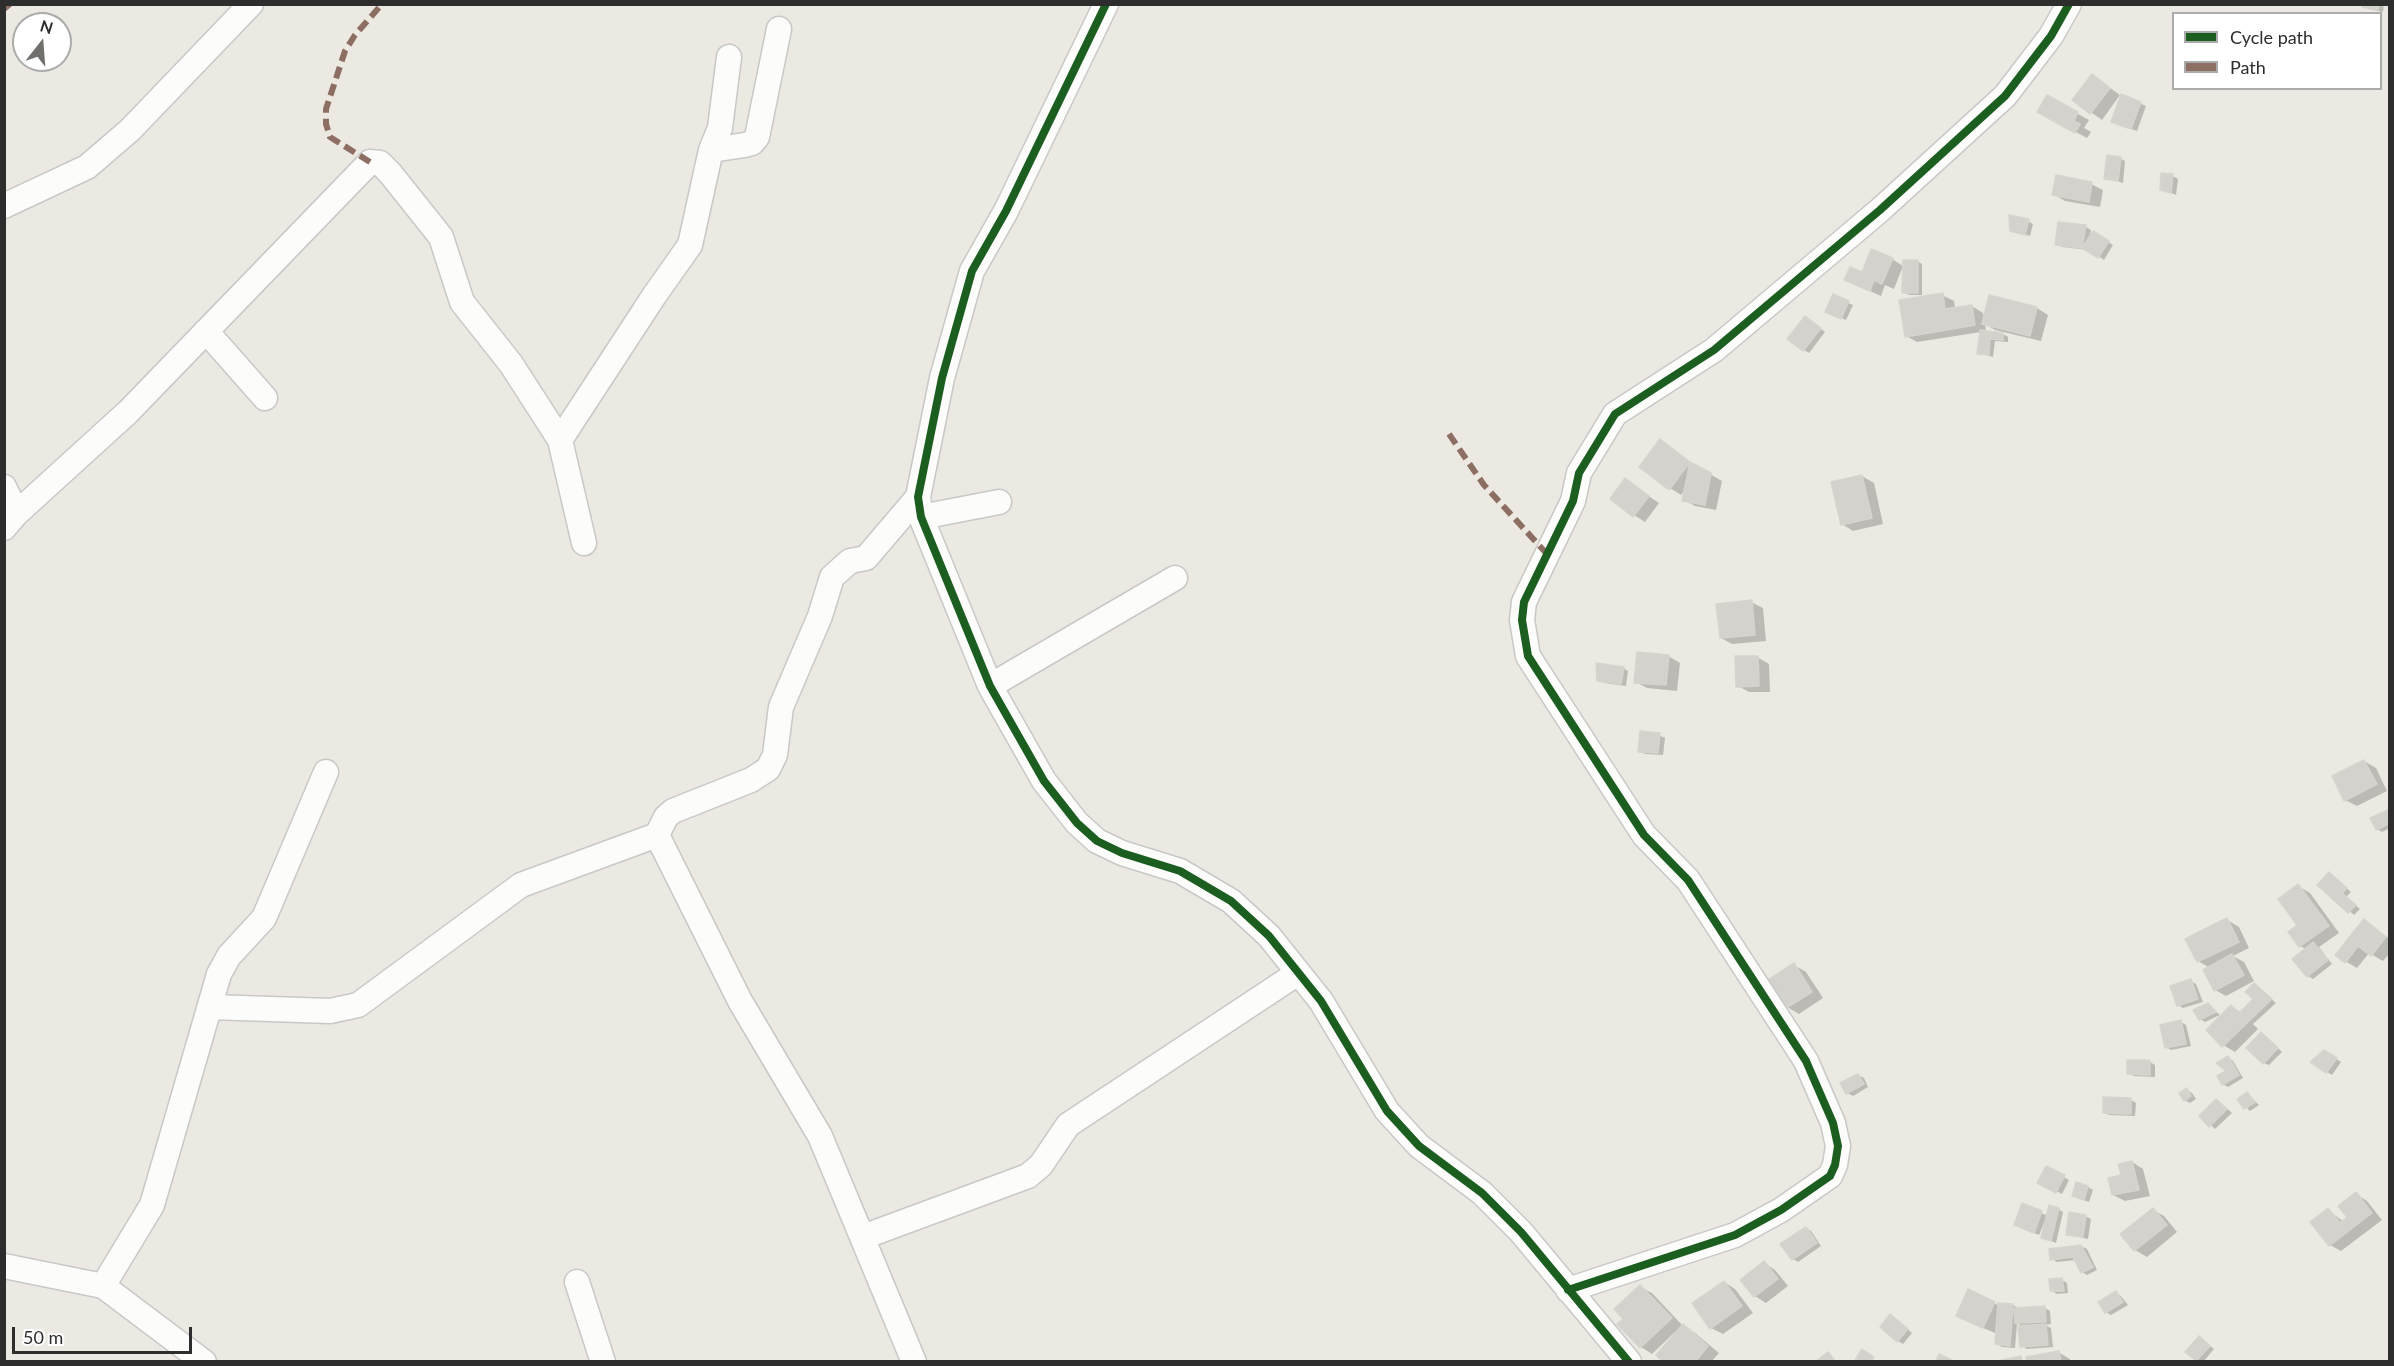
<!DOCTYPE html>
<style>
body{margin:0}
#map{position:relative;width:2394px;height:1366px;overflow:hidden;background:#ece9e2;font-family:Lato,sans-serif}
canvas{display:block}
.frame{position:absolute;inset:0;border:6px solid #2d2d2d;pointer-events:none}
.legend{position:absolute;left:2172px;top:12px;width:210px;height:78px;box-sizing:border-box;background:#fff;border:2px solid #ababab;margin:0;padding:8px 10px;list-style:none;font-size:18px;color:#2d2d2d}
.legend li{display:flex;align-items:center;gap:12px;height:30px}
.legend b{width:30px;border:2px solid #ababab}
.north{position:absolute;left:12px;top:12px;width:60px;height:60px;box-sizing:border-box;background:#fff;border:2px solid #ababab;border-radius:50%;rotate:17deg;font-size:16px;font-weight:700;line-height:24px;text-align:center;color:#2d2d2d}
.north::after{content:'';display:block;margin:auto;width:21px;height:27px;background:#706f6c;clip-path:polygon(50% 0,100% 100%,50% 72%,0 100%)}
.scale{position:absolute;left:12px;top:1327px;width:180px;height:27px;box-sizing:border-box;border:3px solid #2d2d2d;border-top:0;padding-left:8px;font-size:18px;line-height:21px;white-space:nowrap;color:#2d2d2d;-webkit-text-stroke:4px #fff;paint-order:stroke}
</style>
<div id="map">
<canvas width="2394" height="1366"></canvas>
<div class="frame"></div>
<ul class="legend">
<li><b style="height:8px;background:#1b5e20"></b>Cycle path</li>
<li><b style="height:8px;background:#8d6e63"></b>Path</li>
</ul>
<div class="north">N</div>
<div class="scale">50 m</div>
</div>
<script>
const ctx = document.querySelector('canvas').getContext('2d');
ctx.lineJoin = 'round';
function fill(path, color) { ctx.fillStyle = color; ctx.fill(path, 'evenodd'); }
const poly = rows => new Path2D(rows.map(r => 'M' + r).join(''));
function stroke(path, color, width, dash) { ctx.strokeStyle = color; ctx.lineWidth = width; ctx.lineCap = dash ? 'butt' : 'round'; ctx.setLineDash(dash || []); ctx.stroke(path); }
fill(poly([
 [2364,4,2384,4,2383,12,2368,9],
 [2103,83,2120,95,2102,120,2074,100],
 [2122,96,2146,106,2137,131,2118,124],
 [2047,97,2089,120,2084,128,2091,132,2087,138,2050,118],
 [2120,158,2125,161,2123,183,2106,178],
 [2173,176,2178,179,2176,195,2161,189],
 [2091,184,2103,190,2100,207,2065,201,2053,194],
 [2028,221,2033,224,2030,236,2011,230],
 [2086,227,2091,230,2089,241,2094,233,2113,245,2104,260,2089,250,2062,247,2057,244],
 [1892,259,1903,266,1894,289,1885,285,1881,296,1846,280],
 [1917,261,1922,264,1922,295,1909,295,1904,292],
 [1942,295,1954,301,1955,309,1972,306,1983,313,1984,321,2037,308,2048,315,2041,341,1995,330,1985,324,1986,332,2003,334,2008,337,2008,342,1995,341,1993,357,1978,353,1981,332,1917,342,1906,336],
 [1848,303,1853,305,1846,320,1832,314],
 [1811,321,1825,332,1809,353,1804,350],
 [1661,441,1699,468,1722,481,1716,510,1695,506,1684,500,1686,488,1681,495,1670,488],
 [1862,476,1874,483,1883,524,1853,531,1842,524],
 [1625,480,1659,503,1645,522,1634,515],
 [1751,602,1763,608,1766,641,1732,644,1721,638],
 [1668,656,1680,663,1677,691,1647,688,1636,682],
 [1757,657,1769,664,1770,692,1749,692,1738,686],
 [1623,668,1628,671,1626,686,1604,683,1599,680],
 [1659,735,1665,738,1663,755,1645,754,1640,751],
 [2364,761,2376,768,2387,791,2357,806,2345,800],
 [2390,811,2390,828,2382,832,2377,829],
 [2330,874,2351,892,2346,897,2360,909,2354,915,2320,884],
 [2298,886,2310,893,2339,933,2319,947,2332,964,2313,979,2308,976,2306,949,2300,946],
 [2227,920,2239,927,2249,948,2233,956,2244,962,2254,981,2226,996,2215,990,2210,968,2198,961],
 [2364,921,2390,939,2390,953,2383,961,2369,953,2357,968,2345,961],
 [1794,965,1806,972,1823,998,1799,1014,1787,1007],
 [2191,981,2196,984,2203,1002,2183,1008,2178,1005],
 [2255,985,2276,1003,2253,1024,2258,1029,2235,1052,2223,1045,2232,1007,2242,1013,2255,999],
 [2208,1005,2220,1015,2205,1022,2200,1019],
 [2181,1022,2186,1025,2191,1046,2171,1050,2166,1047],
 [2266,1037,2282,1052,2269,1065,2264,1063],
 [2325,1051,2341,1062,2332,1075,2327,1072],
 [2228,1058,2233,1061,2243,1078,2228,1087,2223,1084,2229,1071],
 [2150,1062,2155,1065,2155,1077,2134,1076,2128,1073],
 [1858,1075,1864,1078,1868,1087,1853,1096,1847,1093],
 [2187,1090,2192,1093,2196,1099,2190,1103,2185,1100],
 [2247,1093,2259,1105,2250,1111,2239,1100],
 [2131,1100,2136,1103,2135,1116,2109,1115,2104,1112],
 [2217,1100,2232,1113,2215,1129,2201,1116],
 [2132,1162,2143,1169,2150,1196,2125,1201,2113,1195],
 [2046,1168,2069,1180,2062,1194,2039,1182],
 [2088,1187,2093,1190,2089,1202,2073,1196],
 [2356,1194,2367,1201,2382,1220,2341,1251,2330,1245,2328,1210,2344,1222,2349,1218],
 [2023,1205,2048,1216,2058,1209,2063,1212,2056,1243,2042,1237,2046,1223,2044,1223,2039,1235,2021,1228],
 [2153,1210,2164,1216,2177,1232,2147,1257,2135,1250,2122,1234],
 [2085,1216,2091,1219,2088,1239,2067,1234],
 [1806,1228,1811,1231,1821,1246,1798,1262,1793,1259],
 [2081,1246,2087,1249,2097,1270,2087,1275,2082,1272,2076,1260,2057,1262,2052,1259],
 [1764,1263,1775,1270,1788,1286,1766,1303,1755,1296],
 [2062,1280,2067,1283,2068,1293,2057,1294,2052,1291],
 [1724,1282,1735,1289,1753,1313,1723,1334,1711,1328],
 [1640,1287,1652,1293,1682,1325,1695,1333,1719,1353,1711,1362,1665,1362,1678,1333,1676,1331,1652,1354,1641,1347,1625,1319],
 [2116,1293,2121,1296,2128,1305,2111,1315,2106,1312],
 [1994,1303,1999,1306,2013,1305,2018,1308,2045,1308,2050,1311,2051,1324,2045,1325,2051,1328,2053,1347,2027,1349,2022,1346,2024,1327,2017,1323,2015,1348,2002,1347,1997,1344,1998,1327,1995,1333,1969,1322],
 [1896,1319,1912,1333,1903,1344,1898,1341],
 [2204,1341,2214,1349,2203,1362,2199,1362,2197,1360],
 [2058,1352,2070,1359,2070,1362,2029,1362]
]), '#0003');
const building = poly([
 [2362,4,2379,4,2378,10,2362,7,2362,4],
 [2092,74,2110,88,2090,114,2072,100,2092,74],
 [2121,94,2141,102,2131,129,2111,122,2121,94],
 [2047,95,2078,112,2074,121,2080,124,2075,133,2037,112,2047,95],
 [2107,155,2121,157,2118,181,2104,179,2107,155],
 [2161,173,2173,174,2171,193,2160,190,2161,173],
 [2056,175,2092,182,2089,202,2052,195,2056,175],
 [2009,215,2029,219,2025,235,2010,231,2009,215],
 [2058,222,2086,225,2082,248,2055,245,2058,222],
 [2093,231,2109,241,2098,258,2082,248,2093,231],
 [1871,249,1893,258,1882,284,1874,280,1870,291,1844,280,1850,267,1862,272,1871,249],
 [1903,260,1918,260,1918,293,1902,293,1903,260],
 [1943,293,1945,309,1972,305,1975,325,1905,337,1899,300,1943,293],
 [1833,294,1849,301,1841,319,1825,312,1833,294],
 [1989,295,2037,307,2030,336,1982,324,1989,295],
 [1805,316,1821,328,1803,351,1787,339,1805,316],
 [1980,330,2003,333,2003,340,1990,339,1989,355,1977,354,1980,330],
 [1660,439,1690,462,1669,490,1639,467,1660,439],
 [1690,462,1711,473,1705,505,1682,501,1690,462],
 [1862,475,1872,518,1841,525,1831,482,1862,475],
 [1625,478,1649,496,1633,517,1610,499,1625,478],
 [1752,600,1755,635,1720,638,1716,604,1752,600],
 [1637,652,1669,655,1666,685,1634,683,1637,652],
 [1735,656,1758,656,1759,686,1736,687,1735,656],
 [1596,663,1624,667,1621,684,1597,681,1596,663],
 [1640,731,1660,733,1658,753,1638,752,1640,731],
 [2364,760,2377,784,2344,801,2332,776,2364,760],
 [2390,809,2390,823,2376,830,2370,818,2390,809],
 [2329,872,2347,888,2342,893,2356,905,2348,913,2317,885,2329,872],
 [2298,884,2329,926,2299,947,2288,932,2297,925,2278,899,2298,884],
 [2227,918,2239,942,2197,962,2185,939,2227,918],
 [2364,919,2386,937,2371,956,2358,946,2345,963,2335,955,2364,919],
 [2313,942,2328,960,2307,977,2292,959,2313,942],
 [2232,954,2244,975,2214,991,2203,970,2232,954],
 [1794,963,1812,992,1786,1008,1768,980,1794,963],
 [2191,979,2198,999,2177,1006,2170,986,2191,979],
 [2254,983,2272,999,2248,1022,2240,1012,2253,999,2245,992,2254,983],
 [2208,1003,2216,1012,2199,1020,2193,1010,2208,1003],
 [2231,1005,2248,1022,2222,1047,2206,1030,2231,1005],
 [2181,1020,2186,1044,2165,1048,2160,1025,2181,1020],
 [2261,1032,2278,1048,2263,1064,2246,1048,2261,1032],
 [2324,1050,2337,1058,2326,1073,2310,1062,2324,1050],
 [2228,1056,2239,1075,2222,1085,2217,1076,2226,1071,2216,1063,2228,1056],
 [2127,1060,2150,1060,2150,1075,2127,1074,2127,1060],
 [1858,1074,1864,1084,1846,1094,1840,1083,1858,1074],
 [2187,1088,2191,1096,2184,1101,2179,1093,2187,1088],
 [2247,1092,2255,1102,2244,1109,2237,1099,2247,1092],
 [2103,1097,2131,1098,2131,1114,2103,1113,2103,1097],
 [2216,1099,2227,1109,2209,1127,2199,1116,2216,1099],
 [2132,1161,2139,1190,2112,1195,2108,1178,2121,1175,2118,1164,2132,1161],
 [2046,1166,2065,1175,2056,1193,2037,1183,2046,1166],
 [2076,1182,2088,1186,2084,1200,2072,1196,2076,1182],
 [2356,1192,2372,1213,2329,1246,2310,1222,2328,1208,2340,1223,2347,1217,2338,1206,2356,1192],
 [2022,1203,2042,1211,2034,1233,2014,1225,2022,1203],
 [2049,1205,2059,1208,2051,1241,2041,1238,2049,1205],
 [2153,1208,2167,1225,2134,1251,2120,1234,2153,1208],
 [2069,1212,2086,1215,2083,1237,2066,1235,2069,1212],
 [1806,1227,1817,1243,1792,1260,1780,1244,1806,1227],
 [2081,1245,2093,1267,2081,1273,2073,1257,2050,1260,2049,1249,2081,1245],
 [1764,1261,1778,1279,1754,1297,1740,1280,1764,1261],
 [2062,1278,2064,1291,2050,1291,2049,1279,2062,1278],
 [1724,1281,1742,1306,1710,1329,1692,1303,1724,1281],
 [1640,1285,1672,1318,1640,1348,1617,1324,1623,1319,1614,1309,1640,1285],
 [1968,1289,1995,1302,1983,1328,1956,1316,1968,1289],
 [2116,1291,2123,1302,2105,1313,2098,1302,2116,1291],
 [1998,1303,2013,1304,2010,1346,1995,1344,1998,1303],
 [2045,1306,2046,1322,2015,1323,2014,1308,2045,1306],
 [1890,1314,1908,1329,1897,1342,1880,1327,1890,1314],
 [1683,1324,1708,1346,1695,1362,1663,1362,1656,1355,1683,1324],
 [2046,1324,2048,1345,2020,1347,2018,1326,2046,1324],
 [2199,1336,2210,1346,2196,1361,2185,1352,2199,1336],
 [1862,1349,1874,1357,1871,1362,1854,1362,1862,1349],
 [2059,1351,2061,1362,2027,1362,2026,1357,2059,1351],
 [1828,1352,1836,1362,1815,1362,1828,1352],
 [1939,1354,1956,1362,1936,1362,1939,1354],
 [2021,1356,2022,1362,1998,1362,1998,1361,2021,1356]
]);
fill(building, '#d4d2cd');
stroke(building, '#d7d4ce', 1.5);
const minor = poly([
 [1106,4,1006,211,972,271,942,378,918,497,921,517,990,686,1044,781,1077,823,1097,841,1122,853,1180,871,1231,901,1269,936,1321,1001,1387,1111,1419,1146,1482,1193,1521,1232,1629,1362],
 [711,150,745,145,752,143,757,137,779,29],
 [4,206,87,167,130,130,251,4],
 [206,331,265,398],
 [560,440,654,296,690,245,711,150,720,128,729,57],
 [4,487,17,513],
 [921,517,999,502],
 [4,528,17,513,128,412,370,162,380,163,390,173,441,237,462,302,511,364,560,440,584,543],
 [990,686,1175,578],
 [657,835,740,1001,820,1136,914,1362],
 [210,1007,330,1011,358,1005,521,885,657,835,666,817,673,811,751,780,768,769,775,755,781,707,820,616,832,577,850,561,866,558,918,497],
 [863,1237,1028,1176,1041,1165,1068,1125,1298,973],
 [4,1266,103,1286,204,1362],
 [577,1282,603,1362],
 [103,1286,152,1205,219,974,229,956,264,918,326,772],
 [1568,1290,1735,1235,1781,1210,1830,1176,1835,1165,1838,1146,1833,1123,1806,1061,1688,880,1644,835,1528,656,1522,620,1524,602,1573,501,1579,473,1615,414,1714,350,1880,210,2005,96,2051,36,2069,4]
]);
stroke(minor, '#c9c8c8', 27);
stroke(minor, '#fcfcfb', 24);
stroke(poly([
 [4,9,10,4],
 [370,162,330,137,326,124,326,109,345,51,355,35,382,4],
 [1449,434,1484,485,1547,554]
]), '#8d6e63', 6, [12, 6]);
stroke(poly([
 [1106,4,1006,211,972,271,942,378,918,497,921,517,990,686,1044,781,1077,823,1097,841,1122,853,1180,871,1231,901,1269,936,1321,1001,1387,1111,1419,1146,1482,1193,1521,1232,1629,1362],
 [1568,1290,1735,1235,1781,1210,1830,1176,1835,1165,1838,1146,1833,1123,1806,1061,1688,880,1644,835,1528,656,1522,620,1524,602,1573,501,1579,473,1615,414,1714,350,1880,210,2005,96,2051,36,2069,4]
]), '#1b5e20', 8);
</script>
